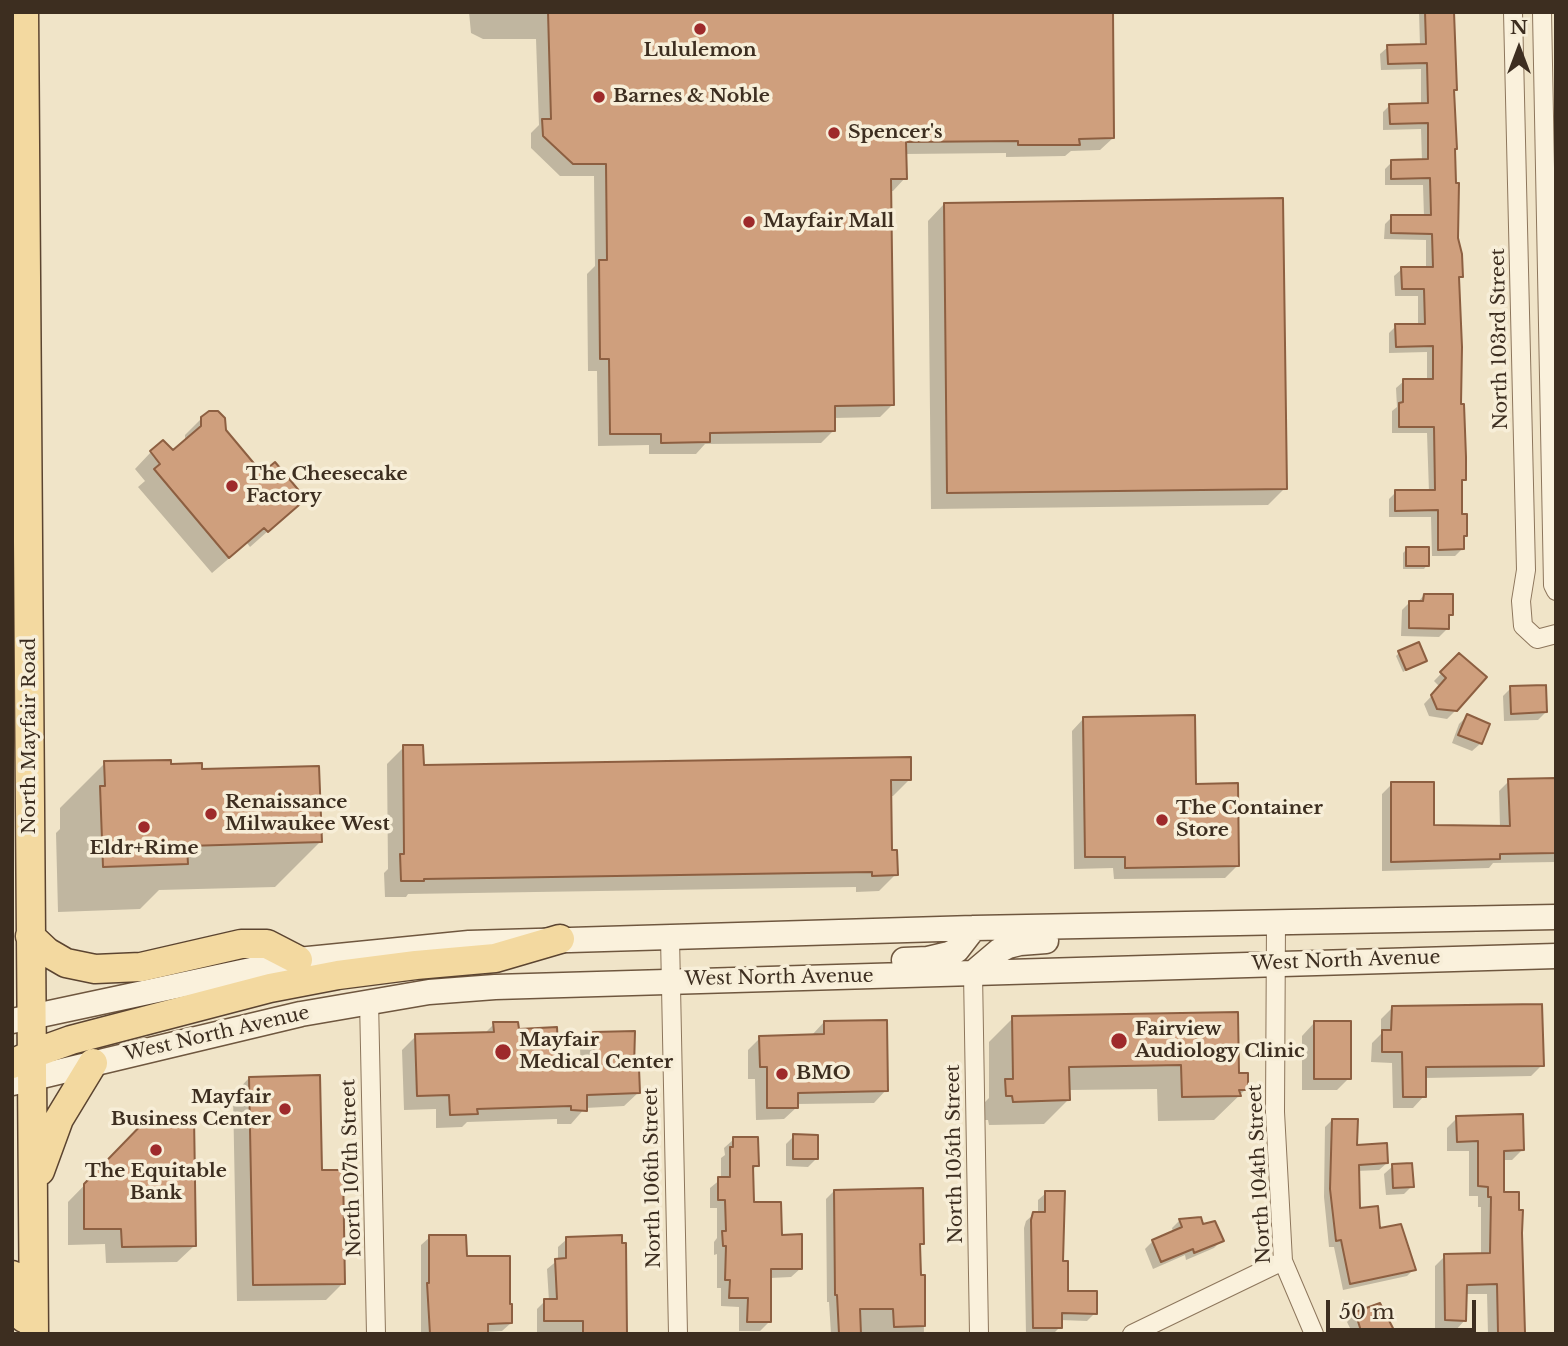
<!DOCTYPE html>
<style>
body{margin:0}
#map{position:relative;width:1568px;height:1346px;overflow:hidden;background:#f0e4c8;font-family:"Libre Baskerville",serif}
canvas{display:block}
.frame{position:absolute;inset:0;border:14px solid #3d2e20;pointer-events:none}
.north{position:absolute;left:1484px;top:14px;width:70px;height:70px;-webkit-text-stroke:5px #f7eed8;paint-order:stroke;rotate:0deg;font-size:19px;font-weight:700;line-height:28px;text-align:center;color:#3d2e20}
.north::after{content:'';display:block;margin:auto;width:24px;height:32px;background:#3d2e20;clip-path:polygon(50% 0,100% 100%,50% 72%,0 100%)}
.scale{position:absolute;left:1326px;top:1300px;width:150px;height:32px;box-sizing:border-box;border:4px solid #3d2e20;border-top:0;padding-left:9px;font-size:21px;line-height:24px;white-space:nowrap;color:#3d2e20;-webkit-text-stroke:5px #f7eed8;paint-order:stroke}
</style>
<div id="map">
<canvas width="1568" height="1346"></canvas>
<div class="frame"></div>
<div class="north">N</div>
<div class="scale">50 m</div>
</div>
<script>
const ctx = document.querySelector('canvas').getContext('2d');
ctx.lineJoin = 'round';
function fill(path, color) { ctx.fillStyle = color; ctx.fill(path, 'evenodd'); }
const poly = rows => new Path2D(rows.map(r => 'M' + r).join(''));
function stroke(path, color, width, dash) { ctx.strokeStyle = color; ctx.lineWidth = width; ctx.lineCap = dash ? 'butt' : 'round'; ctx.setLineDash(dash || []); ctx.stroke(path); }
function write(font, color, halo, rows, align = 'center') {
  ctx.font = font + ' "Libre Baskerville",serif'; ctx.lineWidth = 7; ctx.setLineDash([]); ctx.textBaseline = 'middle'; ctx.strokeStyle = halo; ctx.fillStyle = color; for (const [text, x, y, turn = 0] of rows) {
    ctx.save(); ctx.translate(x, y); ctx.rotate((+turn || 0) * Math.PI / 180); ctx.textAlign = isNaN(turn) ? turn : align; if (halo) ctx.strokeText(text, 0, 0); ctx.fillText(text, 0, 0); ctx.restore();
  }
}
fill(poly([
 [469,12,1111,12,1113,138,1100,150,1071,151,1065,156,1006,157,1006,153,905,154,905,178,893,191,889,191,892,405,880,417,833,418,834,430,821,443,705,444,696,454,649,454,649,445,598,446,597,371,588,371,587,274,595,266,594,176,560,176,531,148,531,133,539,125,536,39,483,39,471,33],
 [1419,12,1452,12,1455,89,1453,92,1453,151,1456,238,1461,276,1458,279,1459,406,1464,479,1460,483,1460,516,1466,536,1462,539,1462,549,1455,556,1432,556,1431,517,1389,517,1389,499,1396,492,1429,492,1427,433,1392,433,1392,411,1397,407,1396,388,1404,381,1427,381,1427,352,1389,353,1389,333,1396,326,1418,326,1418,296,1395,296,1394,276,1402,269,1426,269,1426,240,1384,239,1385,224,1392,217,1424,217,1423,185,1385,185,1385,169,1392,162,1422,161,1421,129,1383,130,1383,112,1390,105,1421,105,1421,69,1381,70,1380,54,1388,47,1420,46],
 [944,204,1285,488,1268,505,931,509,928,221],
 [202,418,224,431,262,475,304,499,250,547,247,543,212,573,138,487,145,481,135,469,151,452,172,453,185,442,185,435],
 [1407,549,1427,565,1424,569,1403,569,1403,553],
 [1424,595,1451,615,1447,618,1447,629,1439,637,1401,636,1402,610,1410,602,1417,603],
 [1399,653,1425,660,1403,672,1396,656],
 [1459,655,1456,710,1447,719,1429,716,1424,704,1440,687,1434,681],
 [1511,688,1546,712,1538,720,1504,721,1503,696],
 [1467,716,1488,725,1480,744,1472,751,1452,743,1459,724],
 [1084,718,1237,866,1225,878,1114,879,1113,868,1074,869,1072,731],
 [404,747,422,767,910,779,893,796,889,796,890,852,896,874,879,891,856,892,856,887,408,894,406,897,385,897,384,873,388,869,387,764],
 [105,763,170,766,200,771,320,842,275,887,159,890,140,909,58,912,56,833,60,829,60,808],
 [1509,781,1556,788,1556,862,1493,863,1489,868,1382,871,1382,794,1392,784,1432,827,1500,827,1499,791],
 [1392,1008,1542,1065,1531,1076,1424,1078,1424,1096,1413,1108,1393,1108,1392,1063,1371,1062,1372,1043,1381,1034,1381,1019],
 [1013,1018,1237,1075,1246,1089,1214,1120,1158,1121,1157,1089,1068,1090,1068,1100,1044,1124,989,1125,988,1120,982,1120,981,1106,989,1098,989,1042],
 [824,1022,886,1090,874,1103,797,1104,797,1107,784,1119,756,1120,755,1079,748,1079,748,1050,760,1038,812,1035],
 [1314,1023,1349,1078,1337,1090,1302,1090,1302,1036],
 [494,1024,517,1031,557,1072,581,1072,580,1048,594,1034,633,1070,639,1092,624,1106,585,1108,571,1124,557,1124,557,1119,467,1122,462,1127,436,1128,436,1109,404,1110,402,1050,416,1036,484,1034],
 [249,1078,320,1172,343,1283,326,1300,237,1301,233,1095],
 [150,1118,194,1246,177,1262,106,1263,105,1244,68,1245,68,1202],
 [1457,1118,1522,1150,1512,1160,1502,1160,1502,1193,1520,1233,1523,1334,1488,1334,1487,1294,1465,1294,1465,1320,1455,1331,1435,1330,1435,1266,1445,1256,1481,1255,1481,1207,1478,1207,1478,1196,1469,1196,1469,1151,1447,1151,1447,1128],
 [1332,1120,1356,1146,1387,1163,1379,1170,1357,1171,1358,1210,1414,1269,1407,1276,1343,1290,1334,1247,1329,1247,1324,1197,1325,1127],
 [794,1136,816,1159,808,1167,786,1166,786,1144],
 [734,1139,757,1165,752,1171,752,1204,780,1236,801,1268,791,1277,770,1278,769,1322,760,1331,739,1331,739,1307,721,1306,721,1288,717,1288,717,1254,714,1255,714,1242,717,1238,717,1208,710,1208,710,1188,721,1179,721,1158,725,1155,724,1148],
 [1393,1166,1412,1186,1404,1194,1386,1195,1384,1174],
 [834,1191,922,1244,919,1247,919,1277,923,1277,924,1334,831,1334,829,1302,827,1302,826,1199],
 [1046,1193,1066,1292,1095,1313,1087,1321,1060,1320,1060,1327,1053,1334,1026,1334,1024,1228,1026,1221,1034,1214,1038,1214,1038,1200],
 [1200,1219,1202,1226,1222,1240,1214,1248,1186,1260,1185,1255,1153,1269,1145,1249,1153,1241,1173,1232,1172,1228,1179,1221],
 [430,1237,465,1257,511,1323,502,1331,486,1332,486,1334,421,1334,421,1245],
 [567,1239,625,1334,537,1334,537,1309,545,1301,549,1301,547,1269,558,1260,558,1247],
 [1379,1305,1394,1334,1353,1334,1347,1322,1355,1314]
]), '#0003');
const building = poly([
 [548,12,1113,12,1114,138,1079,139,1080,145,1018,145,1018,141,906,142,907,179,891,179,894,405,835,406,835,431,710,433,710,442,661,443,661,434,610,434,609,359,600,359,599,260,607,260,606,164,573,164,543,136,542,119,551,119,548,12],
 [1425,12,1454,12,1457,90,1454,90,1457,149,1455,149,1456,183,1459,183,1458,238,1462,254,1463,277,1459,277,1462,347,1461,404,1464,404,1466,457,1466,480,1462,480,1462,514,1467,514,1467,536,1464,536,1464,549,1438,550,1438,510,1395,511,1395,490,1435,490,1434,427,1399,427,1399,403,1403,402,1403,379,1433,379,1433,346,1396,347,1395,324,1425,324,1424,289,1402,289,1401,267,1433,267,1432,234,1391,233,1391,215,1431,215,1430,178,1391,179,1391,160,1428,159,1428,123,1390,124,1389,104,1428,103,1427,63,1388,64,1387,45,1426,44,1425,12],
 [1283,198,1287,489,947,493,944,203,1283,198],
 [209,411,218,411,225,418,226,430,262,473,275,462,306,499,268,532,264,528,229,558,154,469,160,464,150,451,163,440,173,450,201,426,201,417,209,411],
 [1406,547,1429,547,1429,566,1406,566,1406,547],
 [1424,594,1453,594,1453,615,1449,615,1449,629,1409,628,1409,601,1423,601,1424,594],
 [1419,642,1427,661,1406,670,1398,651,1419,642],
 [1459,653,1487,677,1457,711,1437,709,1431,695,1446,678,1440,672,1459,653],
 [1546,685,1547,712,1511,714,1510,686,1546,685],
 [1467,714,1490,724,1482,744,1458,735,1467,714],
 [1195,715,1196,784,1238,783,1239,866,1125,868,1125,857,1085,857,1083,717,1195,715],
 [403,745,423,745,424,765,911,757,911,780,891,780,892,850,897,850,898,875,872,876,872,872,424,879,424,881,401,881,400,854,404,854,403,745],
 [171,760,171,764,202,763,202,769,319,766,322,842,187,846,188,864,103,867,100,786,105,786,104,761,171,760],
 [1556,778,1556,853,1500,854,1500,859,1391,862,1391,782,1434,782,1434,825,1510,826,1508,779,1556,778],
 [1542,1004,1544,1066,1426,1067,1426,1097,1403,1097,1402,1052,1382,1052,1382,1030,1391,1030,1392,1006,1542,1004],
 [1238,1012,1239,1073,1248,1073,1248,1090,1239,1090,1241,1096,1182,1097,1181,1065,1069,1067,1070,1100,1013,1102,1012,1096,1006,1096,1005,1079,1013,1079,1012,1016,1238,1012],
 [887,1020,888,1091,798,1093,798,1108,767,1108,767,1067,760,1067,759,1036,824,1034,824,1021,887,1020],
 [1314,1021,1351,1021,1351,1079,1314,1079,1314,1021],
 [493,1022,518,1022,519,1029,557,1027,559,1070,595,1070,593,1032,635,1031,634,1068,639,1068,640,1093,587,1095,587,1111,571,1110,571,1106,477,1109,478,1114,450,1115,449,1095,417,1096,415,1034,494,1032,493,1022],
 [320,1075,322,1170,343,1170,345,1284,253,1285,249,1077,320,1075],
 [1523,1114,1524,1150,1504,1151,1504,1192,1519,1192,1519,1210,1523,1210,1522,1233,1525,1333,1498,1333,1497,1284,1467,1285,1466,1321,1445,1320,1444,1254,1490,1253,1491,1197,1488,1197,1488,1187,1478,1186,1478,1141,1457,1142,1456,1116,1523,1114],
 [150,1116,194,1116,196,1246,122,1247,121,1229,84,1229,84,1184,150,1116],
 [1332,1119,1358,1119,1357,1145,1387,1143,1388,1163,1359,1165,1360,1208,1378,1206,1380,1228,1401,1224,1416,1270,1350,1284,1341,1240,1336,1241,1330,1189,1332,1119],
 [793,1134,818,1135,818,1159,793,1159,793,1134],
 [733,1137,758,1137,759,1166,753,1166,754,1202,781,1202,782,1235,802,1234,802,1269,771,1269,771,1322,747,1322,748,1298,729,1298,730,1280,725,1280,726,1246,723,1246,722,1231,726,1231,725,1200,718,1200,718,1177,730,1177,730,1147,733,1147,733,1137],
 [1412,1163,1414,1187,1393,1188,1392,1164,1412,1163],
 [923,1188,924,1244,920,1244,921,1275,925,1275,925,1326,894,1327,893,1309,860,1309,861,1334,839,1334,837,1295,835,1295,834,1190,923,1188],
 [1045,1191,1065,1191,1063,1261,1068,1261,1068,1291,1097,1291,1097,1314,1062,1313,1062,1328,1033,1328,1031,1220,1033,1212,1045,1212,1045,1191],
 [1201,1217,1203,1224,1215,1221,1224,1241,1194,1253,1193,1249,1161,1262,1152,1240,1182,1227,1179,1219,1201,1217],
 [429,1235,466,1235,467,1256,510,1256,510,1304,512,1304,512,1323,488,1324,488,1334,430,1334,427,1283,429,1283,429,1235],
 [622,1235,622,1243,626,1243,627,1334,583,1334,583,1321,544,1321,544,1299,557,1299,555,1259,566,1258,566,1237,622,1235],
 [1380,1303,1396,1334,1362,1334,1355,1312,1380,1303]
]);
fill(building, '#cf9f7d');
stroke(building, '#8d5f41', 2);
const minor = poly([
 [1513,12,1526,570,1521,601,1523,626,1537,639,1556,634],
 [1542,12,1553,585,1556,591],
 [1276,922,1275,1112,1283,1261,1314,1334],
 [670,937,678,1334],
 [973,973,979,1334],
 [369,1000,376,1334],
 [1132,1334,1283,1261]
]);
const secondary = poly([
 [904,960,928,959,949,954,957,950,974,928],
 [973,973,999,951,1008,946,1020,943,1046,941],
 [12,1021,298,960,469,943,974,928,1556,917],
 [12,1083,301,1014,429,992,495,987,1556,956]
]);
const primary = poly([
 [24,12,34,1334],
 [30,936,47,952,66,963,95,969,141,967,241,944,267,944,298,960],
 [12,1064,32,1054,71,1040,270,988,338,975,416,965,495,958,560,939],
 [40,1171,59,1119,93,1063],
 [12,1275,24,1318]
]);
stroke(minor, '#8d765c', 20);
stroke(secondary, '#6f573f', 27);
stroke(primary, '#5b4430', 31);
stroke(minor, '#faf1dc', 18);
stroke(secondary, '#faf1dc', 24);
stroke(primary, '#f3d9a0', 28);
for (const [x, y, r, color] of [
 [700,29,7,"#9e2a2b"],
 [599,97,7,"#9e2a2b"],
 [834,133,7,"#9e2a2b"],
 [749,222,7,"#9e2a2b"],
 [232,486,7,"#9e2a2b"],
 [211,814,7,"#9e2a2b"],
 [1162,820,7,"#9e2a2b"],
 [144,827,7,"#9e2a2b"],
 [1119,1041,9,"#9e2a2b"],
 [503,1052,9,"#9e2a2b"],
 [782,1074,7,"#9e2a2b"],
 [285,1109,7,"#9e2a2b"],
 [156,1150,7,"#9e2a2b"]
]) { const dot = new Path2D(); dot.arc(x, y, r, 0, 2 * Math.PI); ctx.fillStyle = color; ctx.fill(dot); stroke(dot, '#f7eed8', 2.5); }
write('bold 19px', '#3d2e20', '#f7eed8', [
 ["Lululemon",700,51,"center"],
 ["Barnes & Noble",613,97],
 ["Spencer's",848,133],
 ["Mayfair Mall",763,222],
 ["The Cheesecake",246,475],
 ["Factory",246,497],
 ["Renaissance",225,803],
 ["Milwaukee West",225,825],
 ["The Container",1176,809],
 ["Store",1176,831],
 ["Eldr+Rime",144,849,"center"],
 ["Fairview",1135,1030],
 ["Audiology Clinic",1135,1052],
 ["Mayfair",519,1041],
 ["Medical Center",519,1063],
 ["BMO",796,1074],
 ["Mayfair",271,1098,"right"],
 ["Business Center",271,1120,"right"],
 ["The Equitable",156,1172,"center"],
 ["Bank",156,1194,"center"]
], 'left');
write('19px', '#3d2e20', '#f7eed8', [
 ["North 103rd Street",1500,339,-91],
 ["North Mayfair Road",30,736,-90],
 ["West North Avenue",1346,961,-2],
 ["West North Avenue",779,978,-1],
 ["West North Avenue",217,1034,-13],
 ["North 105th Street",955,1154,-91],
 ["North 107th Street",352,1168,-92],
 ["North 104th Street",1260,1174,-93],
 ["North 106th Street",653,1178,-91]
]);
</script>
